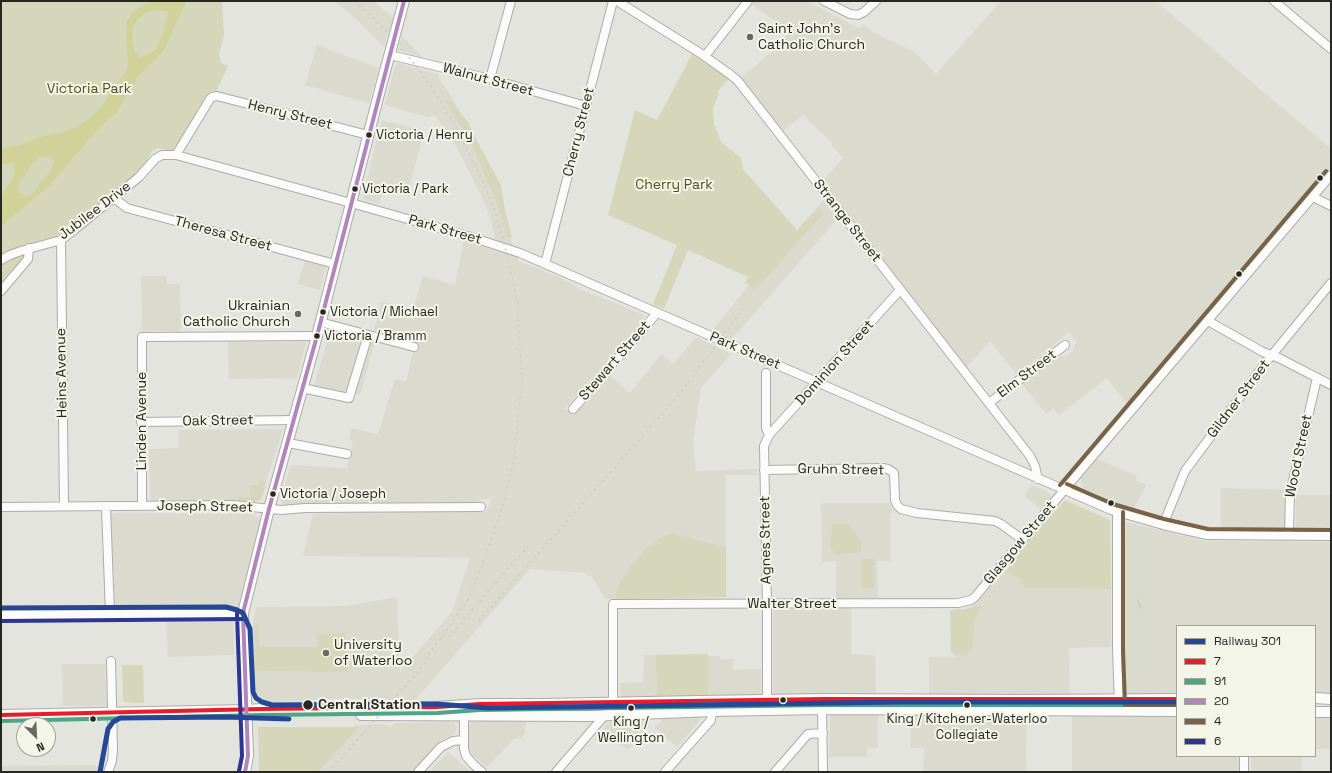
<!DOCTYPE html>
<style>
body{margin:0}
#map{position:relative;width:1332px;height:773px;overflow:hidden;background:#e4e4df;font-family:"Space Grotesk",sans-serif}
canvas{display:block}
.frame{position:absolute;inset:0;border:2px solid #262722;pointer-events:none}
.legend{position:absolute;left:1176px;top:625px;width:140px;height:132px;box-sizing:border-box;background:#f4f5e9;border:1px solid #a2a399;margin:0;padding:5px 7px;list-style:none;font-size:12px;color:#262722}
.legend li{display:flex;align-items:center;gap:8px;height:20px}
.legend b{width:20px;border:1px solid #a2a399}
.north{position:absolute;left:16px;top:717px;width:40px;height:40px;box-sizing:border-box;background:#f4f5e9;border:1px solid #a2a399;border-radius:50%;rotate:156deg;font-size:11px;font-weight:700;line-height:16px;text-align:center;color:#262722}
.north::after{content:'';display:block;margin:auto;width:14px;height:18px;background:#686964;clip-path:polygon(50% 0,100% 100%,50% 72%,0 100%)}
</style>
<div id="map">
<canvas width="1332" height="773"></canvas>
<div class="frame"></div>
<ul class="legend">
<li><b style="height:5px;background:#244895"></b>Railway 301</li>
<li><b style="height:5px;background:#ec1b29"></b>7</li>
<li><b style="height:5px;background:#4ca584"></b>91</li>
<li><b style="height:5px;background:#b285bd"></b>20</li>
<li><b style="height:5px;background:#796246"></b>4</li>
<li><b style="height:5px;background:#2e3491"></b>6</li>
</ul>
<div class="north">N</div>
</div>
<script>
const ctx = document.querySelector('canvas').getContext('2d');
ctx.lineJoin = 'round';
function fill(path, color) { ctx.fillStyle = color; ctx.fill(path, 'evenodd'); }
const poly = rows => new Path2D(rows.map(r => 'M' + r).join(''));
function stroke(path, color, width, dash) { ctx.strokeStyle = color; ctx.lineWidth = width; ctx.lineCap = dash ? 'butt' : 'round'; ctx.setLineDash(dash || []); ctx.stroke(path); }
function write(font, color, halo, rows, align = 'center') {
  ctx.font = font + ' "Space Grotesk",sans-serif'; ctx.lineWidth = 4; ctx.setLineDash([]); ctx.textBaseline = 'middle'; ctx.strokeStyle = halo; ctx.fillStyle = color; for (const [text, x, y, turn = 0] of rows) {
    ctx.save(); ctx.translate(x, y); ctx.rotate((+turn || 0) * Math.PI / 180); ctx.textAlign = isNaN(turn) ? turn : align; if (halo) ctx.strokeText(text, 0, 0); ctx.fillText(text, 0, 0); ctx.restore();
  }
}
fill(poly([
 [335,1,373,1,394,18,392,27,387,35,384,47,359,22],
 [754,1,807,1,858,28,861,28,864,25,875,33,915,52,936,74,1001,1,1156,1,1331,149,1331,168,1129,406,1107,378,1059,415,1053,408,1046,414,1022,384,1057,356,1067,356,1073,351,1075,344,1077,342,1069,332,1017,375,990,341,966,368,832,193,822,182,843,158,831,145,832,143,803,115,782,132,741,78,778,46,789,32,752,4],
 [402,36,422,57,398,50],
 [317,45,379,68,369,103,305,85],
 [398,63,437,74,455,103,484,153,496,179,506,225,518,261,560,277,582,290,644,315,643,320,565,409,573,409,576,412,609,375,630,393,661,354,673,364,696,337,731,354,701,388,693,442,696,471,757,469,758,475,726,475,726,597,605,599,591,575,588,577,587,573,530,569,415,700,337,699,265,702,260,698,254,688,252,643,253,621,256,607,346,606,397,597,400,672,452,612,470,558,303,556,313,514,453,511,486,512,492,497,476,502,425,503,283,505,281,502,290,465,347,468,349,455,353,441,349,439,352,428,378,434,395,379,406,381,416,340,374,330,382,302,413,310,423,276,455,285,464,240,498,252,491,220,482,197,456,146,435,115,427,117,385,105,395,65],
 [382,120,424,131,407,196,383,191,379,204,365,200,363,198,377,137,380,130],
 [824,199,838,218,731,340,711,332,753,280],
 [305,261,326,267,320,290,298,284],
 [141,276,167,276,167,284,180,284,181,331,142,331],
 [330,331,375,342,360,395,314,385],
 [228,342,306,342,297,378,229,379],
 [283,429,266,482,260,481,259,485,250,497,238,497,238,501,152,502,150,500,149,449,178,448,178,430],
 [1097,459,1138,476,1135,480,1146,485,1133,510,1113,505,1101,497,1083,488,1081,482,1081,477],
 [1031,484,1051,494,1052,496,1042,510,1025,497],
 [1221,488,1286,490,1285,495,1285,530,1221,530],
 [1296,495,1331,495,1331,530,1296,530],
 [821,503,890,503,893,512,890,514,890,561,877,561,878,598,851,598,851,654,875,655,876,695,777,696,773,691,773,610,836,609,836,561,822,562],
 [114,513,251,514,256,516,259,518,260,522,239,604,233,608,123,608,114,604,111,515],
 [1126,522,1205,541,1331,542,1331,699,1315,699,1315,626,1177,626,1177,696,1125,696,1124,590],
 [1005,572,1020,579,1024,588,1111,589,1111,647,1069,648,1070,696,929,697,929,657,954,657,954,609,966,609,976,604],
 [233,619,234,655,168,657,166,620],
 [708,654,708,656,720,656,720,659,734,659,733,670,761,669,761,693,759,696,624,698,620,694,620,683,643,682,644,655],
 [62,664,105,664,107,706,63,706],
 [878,713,878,748,867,748,867,757,829,757,830,714],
 [911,713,988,715,992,714,1027,714,1026,772,923,772,924,748,911,748],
 [1072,715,1177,716,1177,756,1238,756,1239,772,1072,772],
 [698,716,701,719,677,747,654,728,664,718],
 [1315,717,1331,717,1331,749,1315,749],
 [650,718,649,726,628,750,603,729,611,721],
 [475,719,526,720,525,734,521,738,514,739,487,767,472,755,469,748,469,726],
 [454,722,457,727,455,734,441,740,412,772,318,772,356,731,357,725,377,724,388,725,391,727,395,723],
 [448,752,471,772,429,772],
 [1251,756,1302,756,1302,772,1251,772],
 [95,765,100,769,98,772,1,772,1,766]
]), '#dadbce');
fill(poly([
 [1,1,222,1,224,35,219,54,221,63,228,66,216,92,211,91,207,94,175,149,172,151,158,148,152,151,144,166,131,180,65,232,54,237,35,242,23,246,25,258,1,286],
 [692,54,729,78,718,91,719,95,713,107,714,124,722,143,741,158,743,169,797,230,819,208,824,213,755,290,745,282,748,277,688,250,664,309,653,304,677,245,608,215,635,110,657,120],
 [445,99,452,102,459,112,468,122,477,142,501,185,505,211,512,237,507,237,496,201,484,173,475,151],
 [260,481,266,482,262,498,255,502,238,501,238,497,250,497,250,485,259,485],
 [1065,500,1110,520,1111,589,1024,588,1020,579,1005,572,1033,536],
 [832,524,848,524,861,541,861,552,836,555,830,547],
 [673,533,726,548,726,597,618,599,616,597,616,593,620,583,625,574,647,547,662,537],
 [862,559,874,559,874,588,862,588],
 [975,606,981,606,975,618,972,648,966,655,951,653,950,610,966,610],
 [255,623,257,623,260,647,317,647,317,634,345,633,348,672,255,671],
 [708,654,708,697,657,697,656,655],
 [122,665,143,665,144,703,131,703,123,701],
 [357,725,356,731,318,772,259,771,258,727,353,727]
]), '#d5d6ba');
fill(poly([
 [150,1,187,1,175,24,173,30,164,50,138,77,116,113,99,128,49,186,1,226,1,196,13,178,15,172,14,164,9,163,1,165,1,149,30,142,40,137,63,132,77,127,96,113,126,72,128,64,126,39,127,21,133,12],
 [157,10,169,12,161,39,156,49,148,55,139,58,134,50,132,38,133,28,138,18,147,12],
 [41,156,50,157,54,161,50,173,44,178,34,193,27,196,17,191,18,185,34,161]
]), '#d0d29a');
stroke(poly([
 [1138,600,1139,605,1142,608]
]), '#d0d29a', 1.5);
const minor = poly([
 [617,1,700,53,731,75,738,81,1030,456,1035,466,1038,479],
 [824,1,850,14,858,15,864,12,876,1],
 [1274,1,1331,49],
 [390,55,490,79,586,106],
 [705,56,748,1],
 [490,79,511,1],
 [176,155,210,99,212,97,217,96,368,135],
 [1313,197,1331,206],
 [114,198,127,208,335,264],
 [61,240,64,506],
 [1,260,10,255,21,251,61,240,74,230,139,177,155,159,162,155,176,155,351,203,471,237,520,253,1111,510,1163,525,1207,535,1331,536],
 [545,264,613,1],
 [1,291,28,259,29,248],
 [1208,321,1263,352,1279,358,1331,385],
 [320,322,414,347],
 [766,373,766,428,769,435],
 [302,388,349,398,368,335],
 [989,403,1065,345],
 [573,409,657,313],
 [141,422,294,420],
 [288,443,347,454],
 [764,470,883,468,888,469,894,473,895,500,897,505,901,509,917,513,995,521,1001,524,1023,540],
 [142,506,142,337,317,336],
 [1,507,233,505,281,510,305,508,481,507],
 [106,507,110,614],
 [1117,512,1117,649,1119,705],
 [1163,525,1185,471,1267,361,1331,283],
 [1289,535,1290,494,1317,378],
 [767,705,767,605,764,446,769,435,900,290],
 [822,709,823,772],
 [464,710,464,749,466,756,473,764,482,772],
 [1244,756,1244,772],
 [108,772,112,761,113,750,111,661],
 [418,772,441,747,453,741,463,740],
 [556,772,605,715,613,702,613,604,958,603,971,600,975,597,1070,483,1331,175],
 [665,772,711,720,712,711],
 [775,772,808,734,823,733]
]);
const major = poly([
 [1,615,243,613],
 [1315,698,1331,699],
 [1315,712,1331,712],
 [1,715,247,710,261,709,437,707,480,704,542,704,700,701,825,699,1023,700,1177,699],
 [361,715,590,716,712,711,822,709,1177,711],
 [245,772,248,756,243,613,269,509,317,336,381,86,404,1]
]);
stroke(minor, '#acaca8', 10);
stroke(major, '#acaca8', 12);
stroke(minor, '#fbfbfa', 8);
stroke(major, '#fbfbfa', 10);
stroke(poly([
 [355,1,382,27,412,61,428,82,456,127,484,183,495,211,510,266,517,301,522,380,514,458,505,499,482,566,468,599,443,636,425,658],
 [479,621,677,397,743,309],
 [444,642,528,546],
 [329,772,431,657]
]), '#cbcbca', 1.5, [2, 4]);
stroke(poly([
 [1,715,261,709,437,707,480,704,825,699,1177,699]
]), '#ec1b29', 4);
stroke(poly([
 [1,721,261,715,437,713,480,710,825,705,1177,705]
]), '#4ca584', 4);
stroke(poly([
 [245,772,248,756,243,613,269,509,317,336,404,1]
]), '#b285bd', 4);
stroke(poly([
 [1067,484,1113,504,1164,519,1208,529,1331,530],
 [1060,485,1326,171],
 [1123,512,1123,649,1125,705,1177,705]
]), '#796246', 4);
stroke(poly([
 [237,613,242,756,239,771],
 [1,621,243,619]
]), '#2e3491', 4);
stroke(poly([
 [1,608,226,607,237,610,243,613,250,629,253,692,256,698,262,702,272,705,437,704,489,708,900,702,1177,702],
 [100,772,108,729,113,722,120,718,226,717,289,719]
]), '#244895', 5);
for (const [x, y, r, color] of [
 [750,37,4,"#686964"],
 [369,135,3.5,"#262722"],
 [1320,178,3.5,"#262722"],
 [355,189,3.5,"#262722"],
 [1239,274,3.5,"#262722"],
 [323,312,3.5,"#262722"],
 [298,314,4,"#686964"],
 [317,336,3.5,"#262722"],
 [273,494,3.5,"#262722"],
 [1111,503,3.5,"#262722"],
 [326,653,4,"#686964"],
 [783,700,3.5,"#262722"],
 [308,705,5.5,"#262722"],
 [967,705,3.5,"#262722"],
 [631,708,3.5,"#262722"],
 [93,719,3.5,"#262722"]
]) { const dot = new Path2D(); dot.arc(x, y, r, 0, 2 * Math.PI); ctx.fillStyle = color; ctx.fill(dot); stroke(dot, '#f4f5e9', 1.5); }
write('13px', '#262722', '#f4f5e9', [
 ["Victoria / Henry",376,135],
 ["Victoria / Park",362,189],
 ["Victoria / Michael",330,312],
 ["Victoria / Bramm",324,336],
 ["Victoria / Joseph",280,494],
 ["King / Kitchener-Waterloo",967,719,"center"],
 ["Collegiate",967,735,"center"],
 ["King /",631,722,"center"],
 ["Wellington",631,738,"center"]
], 'left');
write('14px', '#262722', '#f4f5e9', [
 ["Saint John's",758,29],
 ["Catholic Church",758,45],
 ["Ukrainian",290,306,"right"],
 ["Catholic Church",290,322,"right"],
 ["University",334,645],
 ["of Waterloo",334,661]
], 'left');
write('14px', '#262722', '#f4f5e9', [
 ["Walnut Street",488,80,15],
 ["Henry Street",290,115,14],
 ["Cherry Street",579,132,-76],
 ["Jubilee Drive",95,211,-37],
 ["Strange Street",847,221,52],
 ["Park Street",445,230,16],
 ["Theresa Street",223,234,15],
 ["Park Street",745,351,23],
 ["Stewart Street",615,361,-49],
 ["Dominion Street",835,363,-48],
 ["Heins Avenue",62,373,-91],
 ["Elm Street",1027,374,-37],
 ["Gildner Street",1239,399,-53],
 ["Linden Avenue",142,421,-90],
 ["Oak Street",218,421,-1],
 ["Wood Street",1299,456,-78],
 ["Gruhn Street",841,470,1],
 ["Joseph Street",205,507,1],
 ["Agnes Street",766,540,-91],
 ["Glasgow Street",1020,543,-50],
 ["Walter Street",792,604]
]);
write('14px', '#515118', '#f4f5e9', [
 ["Victoria Park",89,89],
 ["Cherry Park",674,185]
]);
write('bold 14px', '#262722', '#f4f5e9', [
 ["Central Station",318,705]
], 'left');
</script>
